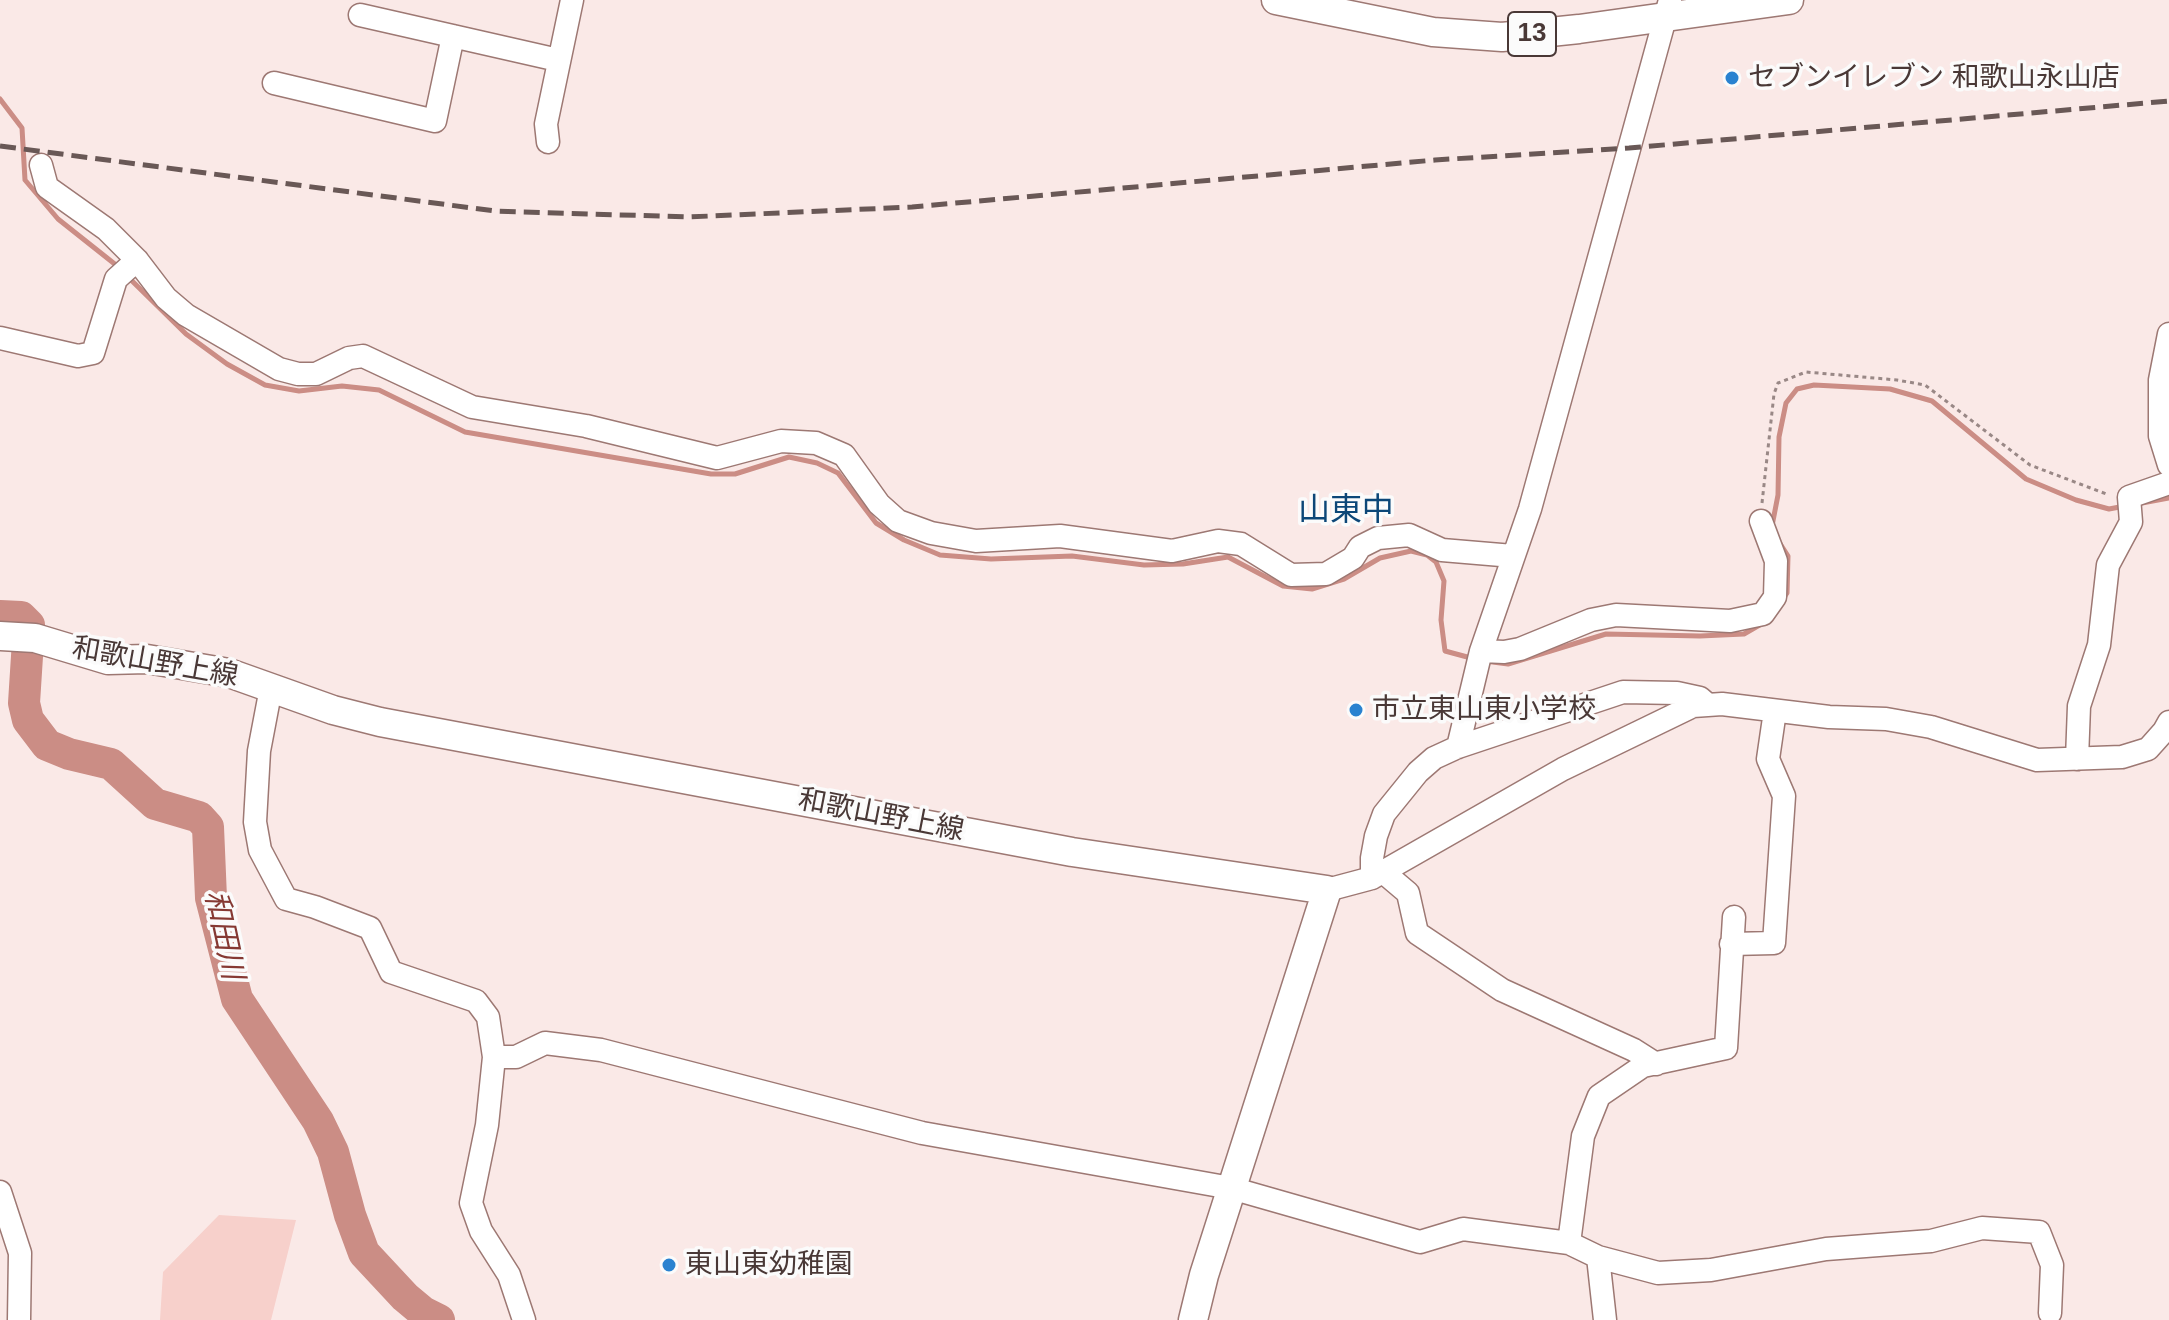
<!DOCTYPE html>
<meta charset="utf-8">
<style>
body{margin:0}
canvas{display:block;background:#fae9e7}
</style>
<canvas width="2169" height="1320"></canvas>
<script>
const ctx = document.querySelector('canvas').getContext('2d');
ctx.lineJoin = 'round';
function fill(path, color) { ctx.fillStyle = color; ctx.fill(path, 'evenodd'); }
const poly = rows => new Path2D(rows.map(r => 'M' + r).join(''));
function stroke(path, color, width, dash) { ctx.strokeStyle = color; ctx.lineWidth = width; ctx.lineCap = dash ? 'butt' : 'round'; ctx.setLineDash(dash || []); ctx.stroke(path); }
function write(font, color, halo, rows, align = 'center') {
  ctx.font = font + ' Helvetica,"Noto Sans JP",sans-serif'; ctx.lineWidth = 7; ctx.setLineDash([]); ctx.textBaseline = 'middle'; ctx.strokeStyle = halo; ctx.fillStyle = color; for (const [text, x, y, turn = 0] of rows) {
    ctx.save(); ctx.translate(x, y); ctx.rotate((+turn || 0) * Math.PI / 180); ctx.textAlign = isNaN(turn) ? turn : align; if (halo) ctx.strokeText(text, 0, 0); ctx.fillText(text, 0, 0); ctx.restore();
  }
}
fill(poly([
 [219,1215,296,1220,271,1320,160,1320,163,1272]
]), '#f7d0cb');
stroke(poly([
 [0,99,22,128,25,180,58,219,121,269],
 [127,276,186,334,227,364,265,385,299,391,342,386,379,390,465,432,711,474,735,474,789,457,817,463,838,473,876,523,904,540,940,555,991,559,1072,556,1144,565,1183,564,1228,557,1283,586,1312,589,1344,579,1380,558,1411,551,1427,555,1436,562,1444,581,1441,620,1445,651,1471,658],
 [2142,503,2169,498],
 [1772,526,1778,495,1779,437,1786,403,1797,389,1814,385,1890,389,1932,401,2026,479,2076,500,2109,509,2125,506],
 [1779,542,1788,556,1787,593,1784,597],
 [1485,661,1508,664,1606,634,1700,636,1744,634,1763,623]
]), '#cb8d85', 5);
stroke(poly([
 [0,616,21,617,29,625,24,703,28,720,47,745,69,754,111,764,155,804,199,817,208,827,211,898,237,999,318,1121,333,1152,350,1215,364,1253,405,1297,423,1312,439,1320]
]), '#cb8d85', 32);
const minor = poly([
 [360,15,558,60],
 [274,83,435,121,453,36],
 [548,142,546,124,572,0],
 [41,165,47,187,106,229,137,260,166,298,186,315,279,369,298,374,316,374,349,358,363,356,472,407,586,426,717,458,781,441,816,443,844,455,879,504,898,521,931,533,976,541,1060,536,1172,551,1218,541,1241,544,1291,575,1326,574,1353,558,1360,547,1378,538,1409,535,1442,550,1513,556],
 [2169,334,2160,380,2160,436,2169,465],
 [0,338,78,356,93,353,116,279,137,260],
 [1481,651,1504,652,1520,649,1591,620,1616,615,1730,621,1763,614,1775,597,1776,561,1761,521],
 [271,688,259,751,255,822,260,850,286,899,315,907,370,928,391,972,476,1001,488,1017,494,1057,487,1125,471,1203,481,1231,509,1275,524,1320],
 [1458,747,1481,651,1530,509,1670,0],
 [2077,759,2079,706,2099,645,2108,565,2131,522,2129,497,2169,483],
 [1382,871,1408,893,1417,933,1502,990,1634,1050,1656,1064],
 [1372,878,1372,858,1376,836,1384,814,1418,772,1434,758,1458,747,1623,692,1677,693,1700,698,1707,704],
 [1327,890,1372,878,1563,769,1693,706,1722,704,1829,717,1886,719,1931,727,2037,760,2122,757,2148,749,2164,731,2169,722],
 [1731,944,1774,943,1784,796,1768,759,1775,711],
 [494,1057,516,1057,545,1043,601,1050,922,1133,1231,1188,1420,1242,1463,1229,1569,1243,1598,1257,1658,1273,1711,1270,1826,1249,1931,1241,1982,1228,2039,1232,2052,1265,2050,1313],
 [0,1192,20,1253,19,1320],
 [1569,1243,1583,1136,1599,1096,1643,1066,1726,1048,1734,917],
 [1598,1257,1605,1320]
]);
const major = poly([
 [1276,0,1433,32,1502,37,1579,29,1789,0],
 [0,636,35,638,108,660,147,659,229,673,333,710,380,722,1072,852,1327,890,1204,1275,1193,1320]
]);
stroke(minor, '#9d7873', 25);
stroke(major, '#9d7873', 31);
stroke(poly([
 [1762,503,1774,394,1778,383,1806,372,1897,380,1925,385,2030,465,2109,495]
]), '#998886', 3, [4, 4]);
stroke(minor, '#fff', 22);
stroke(major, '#fff', 28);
stroke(poly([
 [0,146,495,211,688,217,912,207,1435,160,1629,148,2169,101]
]), '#695856', 5, [16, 8]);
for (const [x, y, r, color] of [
 [1732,78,8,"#2982d0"],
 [1356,710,8,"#2982d0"],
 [669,1265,8,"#2982d0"]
]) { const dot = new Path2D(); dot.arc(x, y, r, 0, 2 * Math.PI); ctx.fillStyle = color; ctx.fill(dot); stroke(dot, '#fbfbfb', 3); }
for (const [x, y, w] of [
 [1532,34,48]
]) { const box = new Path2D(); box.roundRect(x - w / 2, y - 22, w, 44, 6); ctx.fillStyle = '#fbfbfb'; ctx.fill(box); stroke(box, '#493836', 2); }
write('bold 26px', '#493836', null, [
 ["13",1532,34]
]);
write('28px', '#493836', '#fbfbfb', [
 ["セブンイレブン 和歌山永山店",1748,78],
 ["市立東山東小学校",1372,710],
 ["東山東幼稚園",685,1265]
], 'left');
write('28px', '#493836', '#fbfbfb', [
 ["和歌山野上線",155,663,10],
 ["和歌山野上線",881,816,11]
]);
write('italic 30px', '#863933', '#fbfbfb', [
 ["和田川",223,935,78]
]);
write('32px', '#0c4778', '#fbfbfb', [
 ["山東中",1346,511]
]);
</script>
